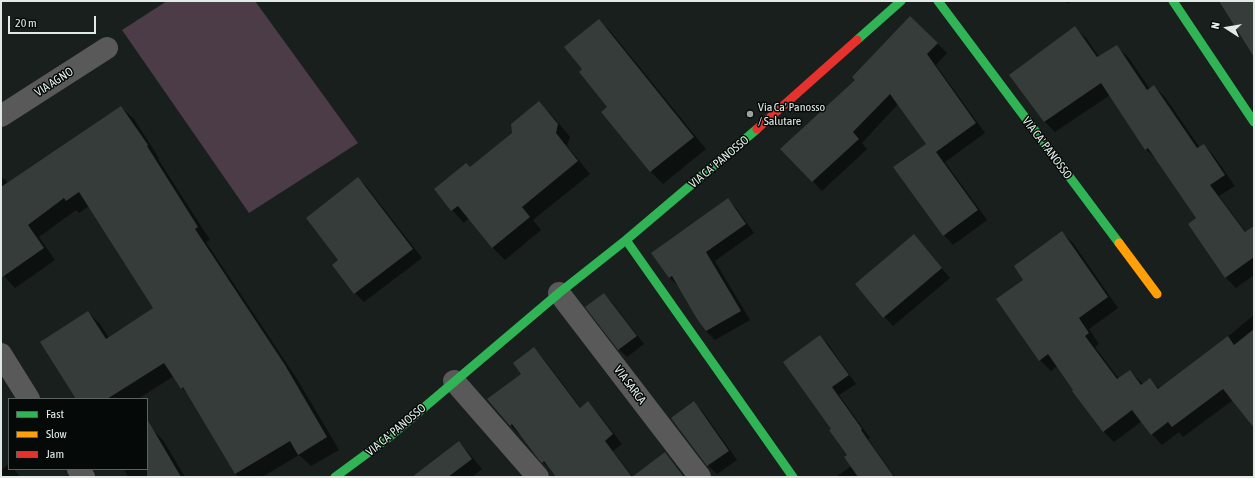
<!DOCTYPE html>
<style>
body{margin:0}
#map{position:relative;width:1255px;height:478px;overflow:hidden;background:#181f1c;font-family:"Asap Condensed",sans-serif}
canvas{display:block}
.frame{position:absolute;inset:0;border:2px solid #e1eae5;pointer-events:none}
.legend{position:absolute;left:8px;top:398px;width:140px;height:72px;box-sizing:border-box;background:#050a08;border:1px solid #5d6460;margin:0;padding:5px 7px;list-style:none;font-size:12px;color:#e1eae5}
.legend li{display:flex;align-items:center;gap:8px;height:20px}
.legend b{width:20px;border:1px solid #5d6460}
.north{position:absolute;left:1207px;top:8px;width:40px;height:40px;-webkit-text-stroke:3px #050a08;paint-order:stroke;rotate:282deg;font-size:11px;font-weight:700;line-height:16px;text-align:center;color:#e1eae5}
.north::after{content:'';display:block;margin:auto;width:14px;height:18px;background:#e1eae5;clip-path:polygon(50% 0,100% 100%,50% 72%,0 100%)}
.scale{position:absolute;left:8px;top:16px;width:88px;height:18px;box-sizing:border-box;border:2px solid #e1eae5;border-top:0;padding-left:5px;font-size:12px;line-height:14px;white-space:nowrap;color:#e1eae5;-webkit-text-stroke:3px #050a08;paint-order:stroke}
</style>
<div id="map">
<canvas width="1255" height="478"></canvas>
<div class="frame"></div>
<ul class="legend">
<li><b style="height:5px;background:#30b455"></b>Fast</li>
<li><b style="height:5px;background:#ff9f0a"></b>Slow</li>
<li><b style="height:5px;background:#e5322d"></b>Jam</li>
</ul>
<div class="north">N</div>
<div class="scale">20 m</div>
</div>
<script>
const ctx = document.querySelector('canvas').getContext('2d');
ctx.lineJoin = 'round';
function fill(path, color) { ctx.fillStyle = color; ctx.fill(path, 'evenodd'); }
const poly = rows => new Path2D(rows.map(r => 'M' + r).join(''));
function stroke(path, color, width, dash) { ctx.strokeStyle = color; ctx.lineWidth = width; ctx.lineCap = dash ? 'butt' : 'round'; ctx.setLineDash(dash || []); ctx.stroke(path); }
function write(font, color, halo, rows, align = 'center') {
  ctx.font = font + ' "Asap Condensed",sans-serif'; ctx.lineWidth = 3; ctx.setLineDash([]); ctx.textBaseline = 'middle'; ctx.strokeStyle = halo; ctx.fillStyle = color; for (const [text, x, y, turn = 0] of rows) {
    ctx.save(); ctx.translate(x, y); ctx.rotate((+turn || 0) * Math.PI / 180); ctx.textAlign = isNaN(turn) ? turn : align; if (halo) ctx.strokeText(text, 0, 0); ctx.fillText(text, 0, 0); ctx.restore();
  }
}
fill(poly([
 [167,1,255,1,358,143,249,213,122,30]
]), '#4b3c47');
fill(poly([
 [1065,1,1072,1,1068,4],
 [599,20,611,32,706,149,663,184,651,172,603,112,609,107],
 [1075,28,1086,38,1099,57,1117,47,1128,57,1150,89,1154,86,1165,97,1200,148,1204,145,1214,156,1235,186,1219,196,1246,232,1254,227,1254,275,1236,288,1225,277,1198,218,1157,160,1146,149,1110,95,1055,132,1044,121],
 [937,43,947,53,936,65,985,133,945,162,987,220,953,245,944,235,927,144,898,104,862,143,867,149,822,191,782,149],
 [538,102,551,114,570,137,567,146,590,174,533,220,541,230,505,260,492,247,469,218,464,223,452,210,435,189,470,168,513,134],
 [121,107,134,119,159,158,158,159,210,240,206,242,297,379,339,450,311,466,299,455,262,477,239,477,235,473,191,398,182,388,174,376,138,399,77,399,88,312,100,324,109,338,154,308,89,206,79,213,76,210,39,237,55,260,15,288,1,273,1,176,8,183],
 [358,179,367,187,422,258,364,302,355,293],
 [727,199,736,208,754,233,715,261,750,320,715,340,706,331,679,287,670,278,652,253],
 [1062,233,1073,243,1118,308,1089,329,1099,344,1095,347,1119,379,1130,371,1143,384,1150,379,1160,389,1213,349,1254,315,1254,427,1233,400,1183,437,1179,432,1162,445,1152,434,1142,421,1114,442,1103,431,1057,366,1051,371,1040,360,1025,280],
 [922,245,950,278,893,326,856,285],
 [604,294,611,301,644,344,627,357,619,349,587,307],
 [820,336,828,344,856,384,839,395,870,438,868,439,895,477,836,477,851,466,848,455,832,429],
 [534,349,543,358,581,408,588,403,597,412,622,444,613,451,633,477,558,477,543,462,521,433,519,434,510,425,523,374],
 [694,403,703,412,737,460,717,474,708,466,672,418],
 [151,428,163,440,185,477,128,477,124,469,147,469,147,430],
 [459,442,469,453,482,469,472,477,413,477],
 [665,453,685,477,634,477],
 [9,464,9,469,14,469,20,477,1,477,1,470]
]), '#0007');
fill(poly([
 [1219,1,1254,1,1254,57],
 [910,16,938,43,927,54,976,123,936,152,978,210,943,236,893,167,926,144,890,94,853,132,859,139,812,182,780,149,855,80,852,77],
 [599,19,694,137,650,172,601,112,607,107,579,72,582,69,564,47],
 [1075,26,1097,57,1117,45,1147,90,1154,85,1197,148,1204,144,1225,175,1210,185,1245,232,1254,226,1254,257,1225,278,1188,224,1196,218,1148,148,1145,150,1101,83,1044,122,1009,75],
 [539,101,558,124,556,133,578,161,522,207,530,217,492,248,458,206,451,211,434,189,466,163,470,167,512,133,511,124],
 [121,106,148,145,147,146,198,227,195,229,285,365,327,437,298,455,290,441,235,474,183,387,181,389,164,363,107,399,76,399,40,342,88,311,106,339,153,308,79,192,66,201,64,198,28,225,44,248,1,278,1,187],
 [358,177,413,249,354,294,332,265,338,260,306,218],
 [728,198,746,224,706,252,741,311,706,331,697,319,672,276,669,278,651,253],
 [1062,231,1108,297,1079,318,1089,333,1085,336,1117,379,1130,370,1141,385,1150,378,1158,389,1228,336,1234,345,1254,329,1254,428,1223,389,1172,427,1168,422,1151,435,1132,410,1103,432,1072,391,1073,390,1048,354,1039,361,996,299,1023,280,1014,266],
 [914,234,942,268,883,318,855,284],
 [604,293,637,336,618,350,585,307],
 [820,335,849,375,832,387,862,429,861,430,894,477,858,477,844,457,847,455,829,430,831,429,783,362],
 [534,347,580,408,588,401,613,434,605,441,632,477,556,477,544,461,542,463,539,460,512,424,510,426,487,399,521,374,513,363],
 [694,401,729,451,707,466,671,418],
 [147,419,181,477,147,477],
 [459,441,472,459,448,477,412,477],
 [665,452,684,477,632,477]
]), '#363c39');
stroke(poly([
 [1,116,107,48],
 [559,293,700,477],
 [1,354,29,399],
 [454,381,538,477],
 [78,469,84,477]
]), '#595959', 22);
stroke(poly([
 [938,1,1119,243],
 [1173,1,1254,122],
 [857,40,901,1],
 [626,240,793,477],
 [335,477,388,438,559,293,626,240,757,129]
]), '#30b455', 9);
stroke(poly([
 [1119,243,1157,294]
]), '#ff9f0a', 9);
stroke(poly([
 [757,129,857,40]
]), '#e5322d', 9);
for (const [x, y, r, color] of [
 [750,114,4,"#9ba39f"]
]) { const dot = new Path2D(); dot.arc(x, y, r, 0, 2 * Math.PI); ctx.fillStyle = color; ctx.fill(dot); stroke(dot, '#050a08', 1.5); }
write('12px', '#e1eae5', '#050a08', [
 ["VIA AGNO",54,82,-33],
 ["VIA CA' PANOSSO",1047,148,53],
 ["VIA CA' PANOSSO",719,162,-40],
 ["VIA SARCA",630,385,53],
 ["VIA CA' PANOSSO",396,430,-40]
]);
write('12px', '#e1eae5', '#050a08', [
 ["Via Ca' Panosso",758,107],
 ["/ Salutare",758,121]
], 'left');
</script>
